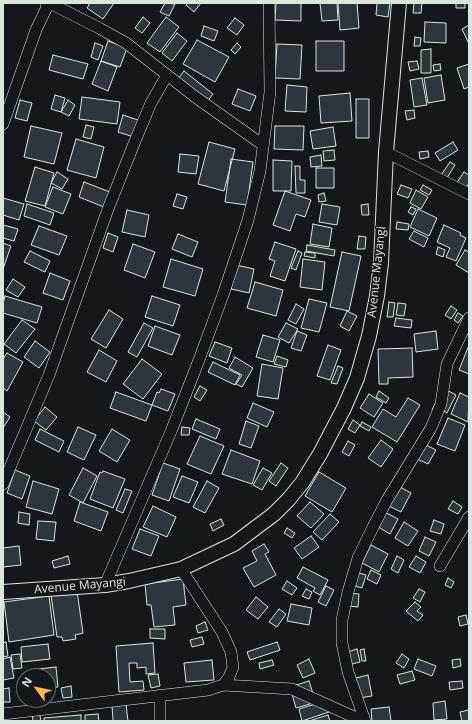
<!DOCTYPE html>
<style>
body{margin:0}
#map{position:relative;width:472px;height:724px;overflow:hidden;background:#14181c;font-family:"Open Sans",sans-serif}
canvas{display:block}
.frame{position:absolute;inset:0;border:4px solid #d8e6dc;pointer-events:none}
.north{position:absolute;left:16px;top:668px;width:40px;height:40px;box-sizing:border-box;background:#14181c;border:1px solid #626a69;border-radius:50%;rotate:303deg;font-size:11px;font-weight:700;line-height:16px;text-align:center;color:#d8e6dc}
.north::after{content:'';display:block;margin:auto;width:14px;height:18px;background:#ffb74d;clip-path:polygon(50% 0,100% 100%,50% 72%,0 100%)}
</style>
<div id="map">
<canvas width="472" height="724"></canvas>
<div class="frame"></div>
<div class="north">N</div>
</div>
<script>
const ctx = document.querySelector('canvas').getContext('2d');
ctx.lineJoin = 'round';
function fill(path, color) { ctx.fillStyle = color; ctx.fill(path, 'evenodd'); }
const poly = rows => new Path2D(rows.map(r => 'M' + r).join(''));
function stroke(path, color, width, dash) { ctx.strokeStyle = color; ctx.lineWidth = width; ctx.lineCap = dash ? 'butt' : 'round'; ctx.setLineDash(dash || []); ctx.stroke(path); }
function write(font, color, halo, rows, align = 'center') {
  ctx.font = font + ' "Open Sans",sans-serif'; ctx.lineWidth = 3; ctx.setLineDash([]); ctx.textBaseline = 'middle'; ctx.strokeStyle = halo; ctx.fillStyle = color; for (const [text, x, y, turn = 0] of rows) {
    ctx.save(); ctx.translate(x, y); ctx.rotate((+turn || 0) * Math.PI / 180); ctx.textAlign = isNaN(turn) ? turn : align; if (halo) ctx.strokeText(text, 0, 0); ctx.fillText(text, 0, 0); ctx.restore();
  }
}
const building = poly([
 [90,3,114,3,103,19,87,8,90,3],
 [165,3,175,4,169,16,160,12,165,3],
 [188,3,201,3,194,12,186,5,188,3],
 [276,3,301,3,301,21,275,20,276,3],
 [320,3,337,3,338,20,322,21,320,3],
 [338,3,357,3,359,28,340,30,338,3],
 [377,3,390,3,388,17,376,15,377,3],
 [414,3,422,3,421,13,413,13,414,3],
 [456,3,465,3,465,8,456,8,456,3],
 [143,17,150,23,142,33,135,28,143,17],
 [166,17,179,27,160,52,147,43,166,17],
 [235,18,244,25,237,35,227,28,235,18],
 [425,22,446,23,446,43,424,42,425,22],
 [469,25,469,44,462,29,469,25],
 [204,26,218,31,214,41,201,36,204,26],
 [177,33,187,41,172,61,162,53,177,33],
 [415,37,421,38,420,46,414,46,415,37],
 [197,40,229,57,215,82,183,64,197,40],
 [108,41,127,48,120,67,101,61,108,41],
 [316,41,344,41,344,71,316,71,316,41],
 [95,43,103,46,98,60,91,57,95,43],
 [237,43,241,47,235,54,231,50,237,43],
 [277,44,302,45,300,79,275,78,277,44],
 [431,49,431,73,421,73,421,50,431,49],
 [53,55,88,64,83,79,49,70,53,55],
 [101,61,117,67,108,91,92,84,101,61],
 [417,61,419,69,410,71,408,62,417,61],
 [440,64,441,70,434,71,433,65,440,64],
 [469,64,469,87,464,89,457,68,469,64],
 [184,71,213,94,206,103,178,79,184,71],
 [441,75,445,100,428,103,424,78,441,75],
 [422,78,427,105,414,107,410,80,422,78],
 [287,85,307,87,306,112,285,111,287,85],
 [238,89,256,96,250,111,232,104,238,89],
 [350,93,352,121,321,123,319,96,350,93],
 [55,95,65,98,61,112,51,109,55,95],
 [82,97,120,102,117,124,79,119,82,97],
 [356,99,369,99,369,138,356,138,356,99],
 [20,100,32,103,27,121,15,118,20,100],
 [68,100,75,105,69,116,61,112,68,100],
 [414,110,415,118,407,120,405,111,414,110],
 [123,115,138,120,134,137,118,132,123,115],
 [86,125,94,127,91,139,83,137,86,125],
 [31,126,62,133,54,164,24,157,31,126],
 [275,126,304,126,303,150,274,149,275,126],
 [333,127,336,146,313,149,310,131,333,127],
 [76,139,104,147,96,178,67,170,76,139],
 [209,142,235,149,224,191,198,184,209,142],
 [453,142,458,150,440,161,435,153,453,142],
 [334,150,335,160,324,161,323,151,334,150],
 [428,151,429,157,420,159,419,152,428,151],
 [180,154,199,156,196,174,178,172,180,154],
 [321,155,322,166,311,167,310,157,321,155],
 [231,159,253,162,247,205,225,202,231,159],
 [273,160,292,161,291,191,273,191,273,160],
 [450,162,455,165,447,178,441,175,450,162],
 [295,166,300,166,300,180,305,180,305,193,296,193,295,166],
 [35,167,54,173,45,206,25,201,35,167],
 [316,168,334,168,334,188,316,188,316,168],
 [57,172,68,179,62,189,51,183,57,172],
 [464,172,469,175,469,183,465,189,456,184,464,172],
 [84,182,110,192,104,207,79,197,84,182],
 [401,185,412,189,408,198,397,194,401,185],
 [423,185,432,190,429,195,420,190,423,185],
 [53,187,71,194,63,214,45,207,53,187],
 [416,190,428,197,421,209,410,203,416,190],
 [285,191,311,200,305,217,296,214,290,231,273,225,285,191],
 [324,193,326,201,319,202,318,195,324,193],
 [177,194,187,197,183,209,173,206,177,194],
 [3,198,24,204,19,220,3,215,3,198],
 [27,204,54,213,50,225,24,216,27,204],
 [322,204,340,207,337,225,319,222,322,204],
 [368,204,369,215,362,215,361,205,368,204],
 [411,207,416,209,413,215,408,212,411,207],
 [418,209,437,218,429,236,410,227,418,209],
 [127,210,149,215,145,237,122,232,127,210],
 [397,222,409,224,408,230,396,229,397,222],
 [313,224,332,228,329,247,310,244,313,224],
 [3,225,18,229,14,241,3,238,3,225],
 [444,225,461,233,460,235,466,238,456,261,446,257,450,248,437,242,444,225],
 [39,226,67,236,59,255,31,245,39,226],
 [414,231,428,238,424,247,409,239,414,231],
 [108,233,118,237,113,252,103,248,108,233],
 [178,234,198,242,192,257,172,249,178,234],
 [359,236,366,237,365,249,357,249,359,236],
 [275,242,296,249,285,281,270,276,275,261,269,259,275,242],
 [3,243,11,246,3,269,3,243],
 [133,244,155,252,145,278,124,270,133,244],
 [307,245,335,250,334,256,306,251,307,245],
 [438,247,445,250,443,257,436,254,438,247],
 [465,250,469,252,469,273,456,265,465,250],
 [30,251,50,261,45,272,24,262,30,251],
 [298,251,302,253,296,270,291,268,298,251],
 [305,252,315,253,315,258,304,256,305,252],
 [342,252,361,256,349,311,330,307,342,252],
 [171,259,203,269,195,296,163,287,171,259],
 [303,259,325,262,322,290,300,287,303,259],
 [236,265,254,269,249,293,231,289,236,265],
 [50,273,70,281,63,300,43,293,50,273],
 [13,279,25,287,18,297,6,290,13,279],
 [255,282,283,290,276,316,247,308,255,282],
 [5,296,42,307,37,323,3,313,3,304,5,296],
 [152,296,180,305,173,326,145,317,152,296],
 [309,299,327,303,319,332,301,328,309,299],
 [389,302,395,303,393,317,387,317,389,302],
 [398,303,406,304,404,316,396,315,398,303],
 [296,304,304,309,296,324,288,320,296,304],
 [451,306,457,310,451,319,445,315,451,306],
 [109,310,123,319,106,348,91,339,109,310],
 [347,311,357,316,349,331,340,326,347,311],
 [458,313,463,316,458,323,454,320,458,313],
 [396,318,412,320,411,328,394,326,396,318],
 [22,320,35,329,16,353,4,344,22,320],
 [144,323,153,328,137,357,128,352,144,323],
 [286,323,298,329,289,343,278,337,286,323],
 [155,326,180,335,172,355,148,346,155,326],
 [297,331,307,335,301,351,291,348,297,331],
 [436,331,438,349,416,352,414,334,436,331],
 [263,335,280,340,273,362,256,357,263,335],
 [35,341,50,352,39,368,24,357,35,341],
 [215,342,232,348,227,363,209,356,215,342],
 [328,345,341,350,330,380,317,376,328,345],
 [469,345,469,374,459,370,469,345],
 [412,348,413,377,388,378,388,384,379,384,378,349,412,348],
 [99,350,117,361,106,382,87,372,99,350],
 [7,353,23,362,7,391,3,388,3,359,7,353],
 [277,356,288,360,286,367,274,364,277,356],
 [235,357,253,368,242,387,236,384,242,375,229,368,235,357],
 [142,359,162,374,143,399,123,384,142,359],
 [213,362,240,375,235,385,208,372,213,362],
 [262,364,283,368,278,399,257,396,262,364],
 [338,366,343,368,337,384,331,383,338,366],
 [200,386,207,390,200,401,194,397,200,386],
 [443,388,456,395,447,413,442,410,440,414,432,410,443,388],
 [161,389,175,394,168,411,152,405,157,392,159,393,161,389],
 [379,391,389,398,386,403,376,397,379,391],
 [116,392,152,405,146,421,110,408,116,392],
 [460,393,469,397,468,422,451,414,460,393],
 [369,394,383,403,374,417,360,408,369,394],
 [408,398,420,405,397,442,372,427,383,409,396,417,408,398],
 [253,403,274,412,267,427,247,418,253,403],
 [45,407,57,417,46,430,34,421,45,407],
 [3,412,10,417,3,428,3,412],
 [448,418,465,425,455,451,437,444,448,418],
 [196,419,220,429,216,439,192,429,196,419],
 [353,420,360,425,355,433,348,429,353,420],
 [246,421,259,426,251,448,239,444,246,421],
 [362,422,371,427,369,431,360,426,362,422],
 [78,427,96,435,84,460,67,452,78,427],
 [182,427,190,428,189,435,181,435,182,427],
 [40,429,64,441,59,452,35,440,40,429],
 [112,429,130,440,117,462,99,451,112,429],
 [200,436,224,446,211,474,187,464,200,436],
 [381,440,393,449,381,467,368,458,381,440],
 [348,441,355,445,349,456,342,452,348,441],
 [420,442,436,450,428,464,413,457,420,442],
 [231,450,260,461,252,484,222,474,231,450],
 [163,463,180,469,169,501,152,495,163,463],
 [281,463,288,468,276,486,269,481,281,463],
 [83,468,97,476,83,503,69,495,83,468],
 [263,468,272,473,262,490,253,485,263,468],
 [15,470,30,476,22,499,7,493,15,470],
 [103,471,125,479,113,508,90,499,100,472,102,473,103,471],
 [319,472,346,488,332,512,305,496,319,472],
 [182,476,198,482,189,503,173,497,182,476],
 [33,481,59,489,52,514,26,507,33,481],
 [207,481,219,488,205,513,193,507,207,481],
 [400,487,411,493,401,512,389,506,400,487],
 [125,489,132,491,123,513,116,510,125,489],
 [453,501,462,507,458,514,448,509,453,501],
 [80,502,108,512,101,531,74,521,80,502],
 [310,502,324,514,311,528,297,516,310,502],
 [153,506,176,517,167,537,143,527,153,506],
 [383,511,398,519,390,534,375,525,383,511],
 [19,512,30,514,29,525,18,523,19,512],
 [330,514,339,522,322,540,313,532,330,514],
 [221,519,224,525,213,531,210,524,221,519],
 [434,520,444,524,441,534,430,531,434,520],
 [38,521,56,522,54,541,36,539,38,521],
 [404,522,418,531,408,546,395,538,404,522],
 [287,528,295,533,292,538,284,533,287,528],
 [140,529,159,536,151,556,132,549,140,529],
 [311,536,319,547,302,559,294,548,311,536],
 [425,537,436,542,429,556,419,551,425,537],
 [264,544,269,552,265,554,276,575,254,587,243,568,257,561,252,551,264,544],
 [371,545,388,554,379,572,362,563,371,545],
 [19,546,21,565,3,567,3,548,19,546],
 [68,556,70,564,54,568,52,561,68,556],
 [397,556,404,560,398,573,391,569,397,556],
 [416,556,426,562,420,573,409,567,416,556],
 [303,567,328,580,320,595,313,591,315,588,297,578,303,567],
 [371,570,381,575,377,584,367,579,371,570],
 [352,571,366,575,362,588,348,584,352,571],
 [448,578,454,582,451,588,445,585,448,578],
 [183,579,186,605,173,607,175,625,154,627,151,605,147,605,145,584,183,579],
 [287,581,297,588,292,595,282,589,287,581],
 [326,586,334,590,326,606,318,602,326,586],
 [306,589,312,592,309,599,302,596,306,589],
 [419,589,425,592,420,602,413,598,419,589],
 [77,591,83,633,75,635,76,639,63,641,62,637,57,637,51,595,77,591],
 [349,593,359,594,358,607,347,606,349,593],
 [49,596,54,635,9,642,4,602,49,596],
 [256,597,268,607,258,619,246,610,256,597],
 [415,602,421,607,417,611,423,615,418,621,406,611,415,602],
 [291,604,312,608,309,625,287,621,291,604],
 [279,609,286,614,277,627,269,622,279,609],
 [466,615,468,624,460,626,458,617,466,615],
 [205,622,208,630,198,633,196,626,205,622],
 [150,629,165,629,165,639,150,638,150,629],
 [202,637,204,644,192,647,190,640,202,637],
 [6,642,8,656,3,657,3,643,6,642],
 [277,642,280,650,250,660,247,652,277,642],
 [153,643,155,673,146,674,146,667,137,668,137,663,129,663,130,682,143,681,144,690,119,692,116,646,153,643],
 [48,644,50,659,22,662,21,647,48,644],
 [357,649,360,662,348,665,345,653,357,649],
 [364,649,366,661,362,661,360,650,364,649],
 [20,654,22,668,13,669,11,655,20,654],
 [402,654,409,659,404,668,396,663,402,654],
 [10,657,14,678,3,680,3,659,10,657],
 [309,659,315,673,303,678,297,665,309,659],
 [418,659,436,666,432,676,414,669,418,659],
 [460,659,461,666,453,668,452,660,460,659],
 [212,660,214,680,186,682,184,663,212,660],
 [272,660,274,665,260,669,259,663,272,660],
 [56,667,58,687,48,688,48,676,30,676,30,670,56,667],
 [412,671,415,680,400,684,397,675,412,671],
 [158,674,160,686,151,688,148,675,158,674],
 [368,675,372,696,359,698,356,678,368,675],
 [309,681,314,697,308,699,310,704,296,708,290,687,309,681],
 [462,681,463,688,450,690,449,682,462,681],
 [71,686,72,697,63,698,61,688,71,686],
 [9,688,10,702,3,702,3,689,9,688],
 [325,701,329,712,302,721,299,709,325,701],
 [445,701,447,719,434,720,433,703,445,701],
 [126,704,128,721,113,721,112,705,126,704],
 [389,707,391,721,372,721,371,709,389,707],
 [469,710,469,721,462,721,460,712,469,710],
 [39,711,41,721,33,721,32,713,39,711],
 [98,714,99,721,85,721,85,715,98,714],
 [81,715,81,721,44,721,44,718,81,715],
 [328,715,330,721,309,721,328,715]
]);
fill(building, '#2c363c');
stroke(building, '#d8e6dc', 1);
const minor = poly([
 [50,3,99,28,126,43,194,96,263,145],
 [3,124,36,30,46,9,47,3],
 [386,152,469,194],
 [3,484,49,375,108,209,135,141,151,103,167,75],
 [440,566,469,517],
 [105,585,172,429,199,360,223,295,248,220,260,171,270,92,269,3],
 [223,685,292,689,363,721],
 [160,695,160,721],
 [3,714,208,690,223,685,229,677,233,667,231,652,222,632,181,569],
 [365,721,348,672,342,643,342,620,348,592,358,558,373,527,387,500,431,428,441,404,447,364,469,318]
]);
const tertiary = poly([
 [3,592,105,585,129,581,181,569,234,544,274,514,288,500,302,483,320,454,344,408,357,378,369,336,377,296,381,263,386,152,399,3]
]);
stroke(minor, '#d8e6dc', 12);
stroke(tertiary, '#d8e6dc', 16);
stroke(minor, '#14181c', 11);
stroke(tertiary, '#14181c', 14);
write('12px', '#d8e6dc', '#14181c', [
 ["Avenue Mayangi",377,272,-84],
 ["Avenue Mayangi",80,586,-5]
]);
</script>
